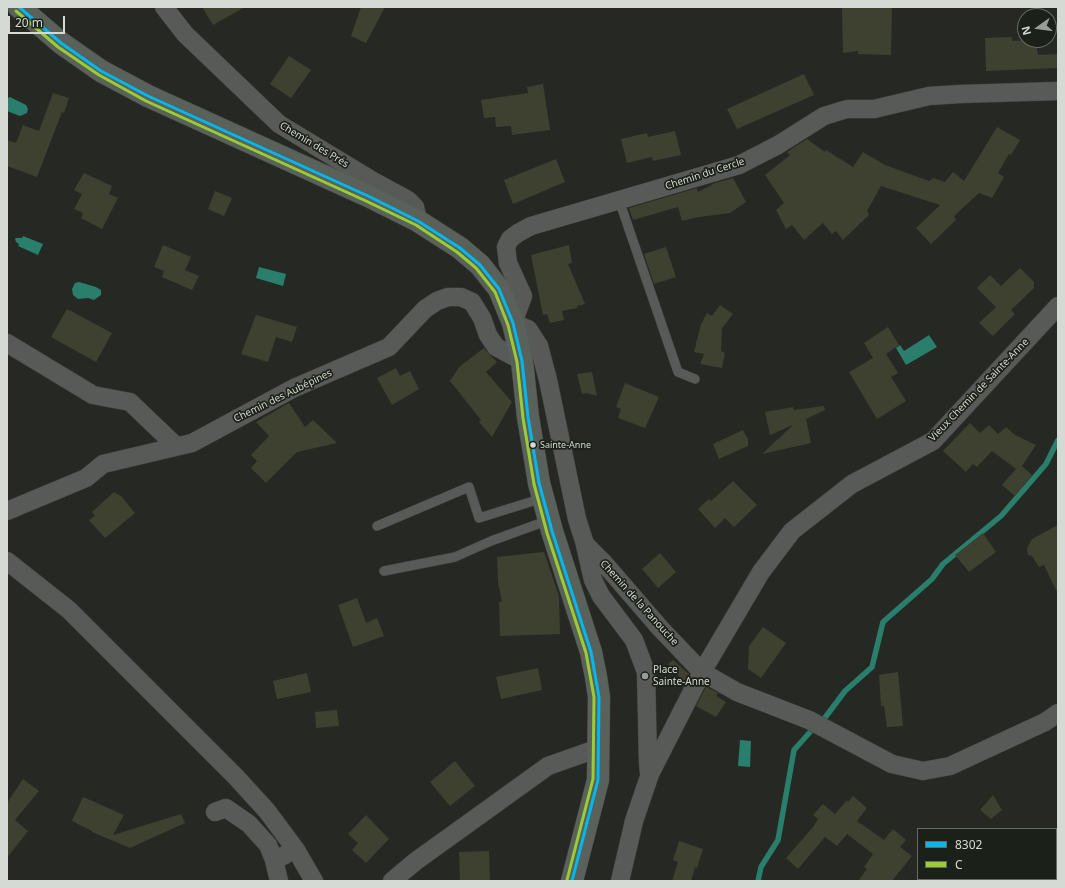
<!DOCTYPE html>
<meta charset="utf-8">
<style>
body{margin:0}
#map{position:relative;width:1065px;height:888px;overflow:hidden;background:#262923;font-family:"Noto Sans",sans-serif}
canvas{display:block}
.frame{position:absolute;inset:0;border:8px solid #d6dad4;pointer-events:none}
.legend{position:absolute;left:917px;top:828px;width:140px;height:52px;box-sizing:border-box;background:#1b2118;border:1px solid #666b63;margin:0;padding:5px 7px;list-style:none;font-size:12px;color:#d6dad4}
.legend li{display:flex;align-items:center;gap:8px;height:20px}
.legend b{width:20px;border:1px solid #666b63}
.north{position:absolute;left:1017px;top:8px;width:40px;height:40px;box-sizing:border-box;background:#1b2118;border:1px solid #666b63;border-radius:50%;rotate:256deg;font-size:11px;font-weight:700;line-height:16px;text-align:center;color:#d6dad4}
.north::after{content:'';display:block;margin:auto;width:14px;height:18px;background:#989c96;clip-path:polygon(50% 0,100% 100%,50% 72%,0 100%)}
.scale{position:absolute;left:8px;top:16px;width:57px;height:18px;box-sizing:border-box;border:2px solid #d6dad4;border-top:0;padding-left:5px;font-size:12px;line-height:14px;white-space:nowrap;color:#d6dad4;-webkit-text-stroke:3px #1b2118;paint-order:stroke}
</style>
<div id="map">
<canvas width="1065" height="888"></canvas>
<div class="frame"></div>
<ul class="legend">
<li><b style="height:5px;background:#00b7ee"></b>8302</li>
<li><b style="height:5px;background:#9acd32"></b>C</li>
</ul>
<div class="north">N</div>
<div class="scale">20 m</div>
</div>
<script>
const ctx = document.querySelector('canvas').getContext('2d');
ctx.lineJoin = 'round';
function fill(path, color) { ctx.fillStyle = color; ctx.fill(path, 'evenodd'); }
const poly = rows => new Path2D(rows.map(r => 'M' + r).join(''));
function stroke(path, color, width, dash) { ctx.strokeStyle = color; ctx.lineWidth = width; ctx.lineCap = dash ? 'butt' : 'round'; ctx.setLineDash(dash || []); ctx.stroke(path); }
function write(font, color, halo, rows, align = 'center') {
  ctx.font = font + ' "Noto Sans",sans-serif'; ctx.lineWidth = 3.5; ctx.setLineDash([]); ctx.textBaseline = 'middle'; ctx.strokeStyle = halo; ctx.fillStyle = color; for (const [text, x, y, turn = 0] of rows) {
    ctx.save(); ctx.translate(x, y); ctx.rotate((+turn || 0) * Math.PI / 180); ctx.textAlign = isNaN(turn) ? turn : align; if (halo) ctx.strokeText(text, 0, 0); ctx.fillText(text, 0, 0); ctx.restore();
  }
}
fill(poly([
 [10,97,26,105,28,109,27,113,20,116,7,111,7,98],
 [23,236,43,244,38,255,18,246,19,244,16,242,15,238,22,238],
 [259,267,286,274,283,286,256,278],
 [79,282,96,287,101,290,101,295,94,300,88,298,78,299,73,295,72,289,75,283],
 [929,335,937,347,906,365,896,348,900,345,904,351],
 [740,740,751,741,750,767,738,766]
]), '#297e6c');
stroke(poly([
 [824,719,845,691,872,667,883,622,932,579,943,564,1001,516,1046,464,1058,440],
 [758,881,761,867,778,840,794,750,811,731]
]), '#297e6c', 5.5);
fill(poly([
 [202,7,245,7,213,25],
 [361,7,385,7,366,43,351,36],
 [842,7,892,7,891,55,858,54,858,51,843,53],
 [1012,37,1012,41,1036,40,1038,55,1058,54,1058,68,986,71,985,38],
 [289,56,311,70,291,98,270,84],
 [804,74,814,95,737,129,727,109],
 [543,84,550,130,512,135,511,126,496,127,495,117,484,118,481,100,528,93,527,87],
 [53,93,69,98,64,113,62,112,37,177,7,166,7,140,16,143,23,125,39,131],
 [997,127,1020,140,1011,155,1009,154,998,173,1004,177,992,198,979,193,954,216,956,220,931,244,916,228,940,205,881,186,867,211,869,215,843,240,836,231,832,234,823,223,804,240,792,225,786,229,776,210,784,203,765,175,790,155,787,152,807,139,825,152,826,150,853,167,863,152,885,165,929,181,933,178,945,182,953,172,964,181],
 [675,131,681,155,653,161,652,157,627,163,621,139,647,133,648,137],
 [556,159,565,182,513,204,504,180],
 [84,173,112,186,109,194,118,198,102,229,81,218,83,213,74,209,82,194,74,190],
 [733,178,746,202,730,213,699,217,682,221,678,207,633,220,629,208,697,188,698,192,715,183],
 [215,191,232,198,224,216,208,209],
 [163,245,191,257,185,270,199,276,192,290,162,277,164,271,154,267],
 [569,245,572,263,568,264,585,304,577,306,577,308,562,311,564,320,550,323,547,314,543,315,531,255],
 [666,247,676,277,654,284,644,254],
 [1020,268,1034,282,1034,288,1011,310,1015,314,993,336,979,323,996,307,977,288,990,275,1001,286],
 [720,305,733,314,722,328,721,351,725,353,722,368,700,364,704,354,694,352,701,324,707,313,712,316],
 [67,309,112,333,96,362,51,337],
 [256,315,297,327,292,342,276,337,268,362,241,354],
 [888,327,899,345,886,354,898,373,891,377,906,401,877,419,849,372,873,358,864,343],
 [484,348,488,353,497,362,486,372,512,402,492,437,479,422,481,420,450,381,459,367],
 [396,368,400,376,410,371,419,389,392,405,377,378],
 [592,372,597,396,587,393,582,394,577,374],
 [625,383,659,397,645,428,618,418,621,409,616,407],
 [289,403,305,427,313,420,337,443,297,452,266,483,251,468,257,461,251,455,269,436,256,422],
 [824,406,825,410,806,419,811,443,762,454,793,425,770,435,765,412,793,407,794,410],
 [970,423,980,433,989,425,998,434,1006,427,1015,435,1036,445,1022,466,1032,475,1015,496,1002,485,1016,469,992,451,977,467,973,464,966,472,943,451],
 [743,430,748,439,748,446,719,459,713,444],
 [733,481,757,505,734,527,725,518,715,528,698,509,709,499,711,501],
 [114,492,122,497,135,513,105,538,89,520,95,516,92,512],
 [1058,525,1058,594,1044,565,1039,567,1032,556,1028,555,1027,548,1032,539],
 [983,533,996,552,969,572,955,555],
 [544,552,559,596,560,634,500,636,499,602,502,602,498,582,497,557],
 [660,553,676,572,658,588,642,569],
 [357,598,366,623,377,618,384,636,353,647,338,605],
 [763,627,786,643,761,678,748,669,749,646],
 [673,660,689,674,685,683,668,664],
 [538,668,542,690,501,699,496,677],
 [898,672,903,726,887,727,884,706,881,706,879,675],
 [307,673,311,692,277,699,273,681],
 [706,687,718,693,716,696,726,702,716,717,696,706],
 [337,710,339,726,316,728,315,712],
 [455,761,475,786,450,806,430,782],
 [23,779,39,791,15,820,28,831,7,858,7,803],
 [993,795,1002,810,991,819,980,810],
 [853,796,867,808,857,821,884,840,893,829,906,840,900,847,912,856,892,881,858,881,867,869,864,867,873,854,847,834,837,846,825,837,798,869,786,858,813,827,818,819,813,815,823,804,835,814,847,800,848,802],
 [83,797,124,815,113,835,181,814,185,823,130,848,92,832,92,831,72,821],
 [366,815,389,839,366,863,352,850,358,843,348,834],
 [679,841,703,849,697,868,695,867,691,881,672,881,678,862,673,860],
 [489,851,490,881,460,881,459,852]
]), '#3e4030');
const lane = poly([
 [619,200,678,372,695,379],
 [377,526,469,487,479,518,543,498],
 [384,571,455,557,491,541,549,520]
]);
const street = poly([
 [164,7,185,34,279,124,373,181,408,200,415,207,418,221],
 [1058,91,960,94,929,96,874,109,847,109,824,116,778,145,739,165,531,226,518,233,510,239,506,247,508,263,523,296,513,323,528,329,539,346,548,380,577,519,585,544,603,562,660,628,702,672,737,692,809,720,892,764,923,771,950,766,1045,722,1058,713],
 [7,343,93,395,130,402,176,446],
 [7,511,86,478,103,464,192,443,294,388,389,347,425,309,437,301,448,297,461,297,472,302,482,318,488,335,496,347,522,361],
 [585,545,593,580,601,596,634,640,646,672,648,762,649,773],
 [7,561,69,610,236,777,267,811,296,850,314,881],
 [215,812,226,808,249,824,268,845,274,860],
 [279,881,274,860,285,855],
 [392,881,416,861,548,766,599,748],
 [620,881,634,821,650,774,702,672,761,572,792,531,852,484,933,441,1058,306]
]);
const primary = poly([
 [19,7,61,43,101,71,148,96,368,196,418,221,460,248,480,265,499,289,513,323,522,361,528,417,539,483,552,531,591,652,596,677,599,697,598,780,572,881]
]);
stroke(lane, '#434541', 10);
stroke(street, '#434541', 19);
stroke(primary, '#434541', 23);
stroke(lane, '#585a57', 9);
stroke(street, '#585a57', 18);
stroke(primary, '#59615a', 22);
stroke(poly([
 [19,7,61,43,101,71,148,96,368,196,418,221,460,248,480,265,499,289,513,323,522,361,528,417,539,483,552,531,591,652,599,697,598,780,572,881]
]), '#00b7ee', 3);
stroke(poly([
 [16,11,58,47,99,75,146,101,366,201,416,225,457,252,476,268,495,292,508,325,517,362,523,418,534,484,547,533,586,653,594,697,593,779,567,880]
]), '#9acd32', 3);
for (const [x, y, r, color] of [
 [533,445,3.5,"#d6dad4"],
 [645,676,4,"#989c96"]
]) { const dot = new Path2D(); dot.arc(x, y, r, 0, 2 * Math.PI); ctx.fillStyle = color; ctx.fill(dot); stroke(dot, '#1b2118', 1.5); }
write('9px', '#d6dad4', '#1b2118', [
 ["Sainte-Anne",540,445]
], 'left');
write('10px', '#d6dad4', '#1b2118', [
 ["Chemin des Prés",314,145,31],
 ["Chemin du Cercle",705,174,-18],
 ["Vieux Chemin de Sainte-Anne",979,390,-46],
 ["Chemin des Aubépines",283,396,-26],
 ["Chemin de la Panouche",639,603,48]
]);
write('10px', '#d6dad4', '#1b2118', [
 ["Place",653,670],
 ["Sainte-Anne",653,682]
], 'left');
</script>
